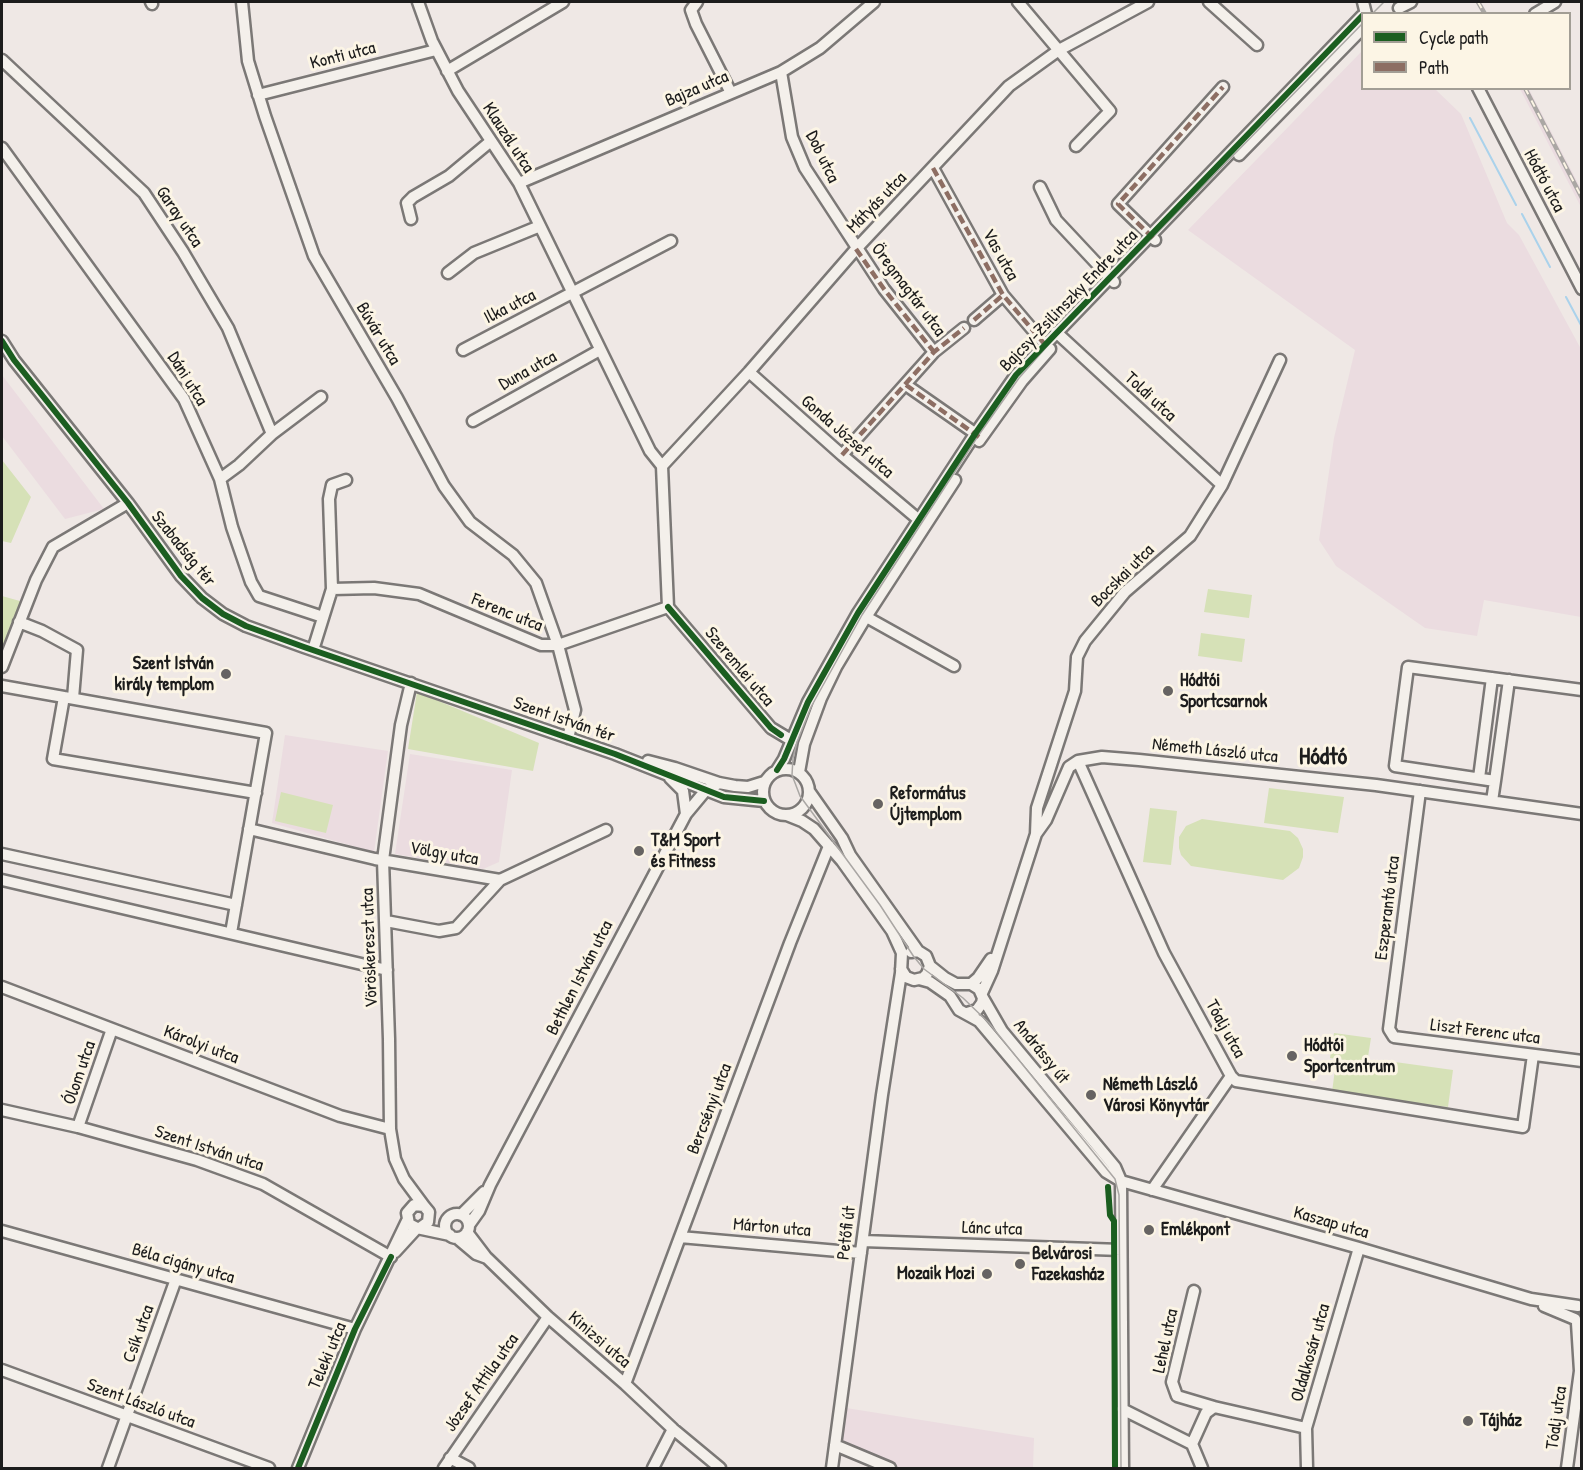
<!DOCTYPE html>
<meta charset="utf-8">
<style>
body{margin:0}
#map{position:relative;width:1583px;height:1470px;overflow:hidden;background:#efe8e5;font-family:"Patrick Hand",sans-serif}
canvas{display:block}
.frame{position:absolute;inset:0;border:3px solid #1c1c1c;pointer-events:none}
.legend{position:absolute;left:1361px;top:12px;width:210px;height:78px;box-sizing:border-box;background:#fcf5e5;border:2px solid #a29e95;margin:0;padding:8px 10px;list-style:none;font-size:18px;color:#1c1c1c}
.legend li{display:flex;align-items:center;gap:12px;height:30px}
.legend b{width:30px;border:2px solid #a29e95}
</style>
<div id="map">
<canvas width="1583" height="1470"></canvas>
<div class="frame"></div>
<ul class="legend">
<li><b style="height:8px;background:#1b5e20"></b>Cycle path</li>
<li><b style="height:8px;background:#8d6e63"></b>Path</li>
</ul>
</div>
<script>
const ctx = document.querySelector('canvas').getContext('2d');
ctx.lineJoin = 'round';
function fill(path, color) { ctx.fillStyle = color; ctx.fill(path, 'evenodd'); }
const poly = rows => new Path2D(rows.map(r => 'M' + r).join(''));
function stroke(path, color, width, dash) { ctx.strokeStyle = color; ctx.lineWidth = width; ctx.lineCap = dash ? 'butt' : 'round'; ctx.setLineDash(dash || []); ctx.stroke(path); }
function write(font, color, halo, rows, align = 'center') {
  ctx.font = font + ' "Patrick Hand",sans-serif'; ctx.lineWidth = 6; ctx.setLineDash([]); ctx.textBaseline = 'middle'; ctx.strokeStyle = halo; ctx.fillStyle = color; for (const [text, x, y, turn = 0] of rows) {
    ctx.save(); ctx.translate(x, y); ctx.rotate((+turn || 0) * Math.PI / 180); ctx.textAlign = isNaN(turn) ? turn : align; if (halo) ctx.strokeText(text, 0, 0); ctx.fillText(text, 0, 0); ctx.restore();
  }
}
fill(poly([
 [1362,51,1362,88,1435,89,1461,114,1507,223,1519,235,1581,349,1581,617,1484,600,1477,636,1425,628,1336,566,1319,540,1334,438,1355,350,1188,230],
 [1520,89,1529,89,1581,189,1581,207],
 [2,375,104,509,65,519,2,436],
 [285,735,388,751,374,852,272,823],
 [410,754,512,770,499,862,483,869,395,854],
 [840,1407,1034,1438,1033,1468,890,1468,835,1445]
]), '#ebdce0');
fill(poly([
 [2,460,31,497,11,543,2,541],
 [1208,589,1252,595,1249,618,1204,612],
 [2,596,27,603,2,667],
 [1201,633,1245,639,1242,662,1198,656],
 [417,692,539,743,533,771,408,749],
 [1269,788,1344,797,1338,833,1264,823],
 [281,792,333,805,326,833,275,821],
 [1150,808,1177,811,1171,865,1143,862],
 [1202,819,1290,831,1298,838,1303,849,1303,857,1299,868,1283,880,1191,866,1181,855,1179,848,1179,837,1186,826],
 [1334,1033,1371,1038,1367,1063,1330,1058],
 [1336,1062,1394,1070,1395,1062,1453,1070,1448,1107,1332,1092]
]), '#d6e1b7');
stroke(poly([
 [1470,118,1516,205],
 [1522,214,1550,267],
 [1566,297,1582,327]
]), '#aad2eb', 2);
const minor = poly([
 [151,2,152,4],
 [242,2,248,61,265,116,314,256,397,398,444,486,470,522,513,555,536,583,558,645,575,710,568,738],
 [418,2,432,41,458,91,519,183,650,451,662,466],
 [697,2,691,10,696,24,731,93],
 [1018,2,1110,111,1076,146],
 [1209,2,1257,45],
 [1363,2,1366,14],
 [1399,8,1411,2],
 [1535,14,1555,2],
 [2,60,144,193,183,252,228,328,272,434],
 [447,71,563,2],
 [781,72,792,137,805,168,884,289,934,352],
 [1478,88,1582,289],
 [258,95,436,50],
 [2,148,184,399,220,479,232,527,251,582,259,596,323,617],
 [1239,155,1362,29],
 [933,168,1003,295,1049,349],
 [519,183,781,72,820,48,874,2],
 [1040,187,1056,220,1114,282],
 [411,219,407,203,413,197,449,176,491,141],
 [1155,240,1118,204,1223,87],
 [448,273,474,253,540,226],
 [974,320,1003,295],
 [1056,332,1222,485],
 [2,341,14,360,128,503,181,576,202,598,223,614,246,626,304,647,615,754,724,797,764,801],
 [463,350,671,241],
 [749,372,842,455,925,525],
 [906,385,979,436],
 [473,421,600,350],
 [979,441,1022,381,1050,349],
 [842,455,934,352,964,328],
 [662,466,749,372,856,249,1009,86,1059,50,1148,2],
 [662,466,668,607,771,728,791,740],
 [220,479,239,465,272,434,321,397],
 [332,589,374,588,419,594,541,645,558,645,668,607],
 [861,614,954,666],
 [19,622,42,631,77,650,73,698],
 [313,650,332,589,329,499,332,485,346,480],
 [2,667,36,580,53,547,128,503],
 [411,683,401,725,383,860,389,1039,390,1129,395,1159,404,1179,424,1206],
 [2,686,266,733,231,933],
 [64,697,53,759,256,793],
 [648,761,675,768,719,783,735,786,748,787,764,782],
 [1078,761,1164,953,1231,1076,1236,1081,1523,1127,1533,1055],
 '763 792a23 23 0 1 1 46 0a23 23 0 1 1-46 0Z',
 [777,770,784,759,808,702,858,613,975,434,1016,375,1362,16],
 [799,772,804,744,821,698,836,667,866,617,955,480],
 [670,778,683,791,686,814],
 [1479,778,1492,678],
 [1495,781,1509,680],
 [809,791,842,838,850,855,918,951],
 [1420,791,1389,1029,1394,1037,1582,1061],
 [1492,801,1495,781,1395,766,1408,667,1582,690],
 [787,815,802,821,814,829,842,861,892,931,902,953,901,973,882,1095,832,1468],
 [249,829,375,859,500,880],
 [1036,834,1037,808,1075,691,1077,657,1085,641,1125,592,1190,536,1222,485,1280,360],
 [2,854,236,905],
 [2,880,387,970],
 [386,921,439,931,456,928,500,880,606,830],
 [930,966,945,978,956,984,971,984,979,989,983,998,982,1003,977,1010,967,1013],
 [901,969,906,977,914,980,923,978,927,974,930,966,926,956,918,951,911,952],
 [919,979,930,982,950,996,959,1010,979,1021,1106,1172,1121,1181,1359,1248,1531,1299,1578,1306],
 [971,984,978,978,991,959],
 [2,987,340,1116,390,1129],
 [982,993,992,971,1036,834,1046,820,1069,767,1078,761,1102,757,1139,760,1376,785,1582,814],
 [983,998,1002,1031,1115,1167,1121,1181,1123,1468],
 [2,1110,78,1127,197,1160,263,1184,391,1257],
 [78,1127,112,1029],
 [1152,1190,1231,1076],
 '445 1226a12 12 0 1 1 24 0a12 12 0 1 1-24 0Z',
 [461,1215,484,1192],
 [469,1225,479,1211,490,1185,686,814,706,790,719,783],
 [421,1227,428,1222,429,1212,424,1206,414,1205,407,1213,409,1224,417,1228,450,1235],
 [2,1231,355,1329],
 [467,1232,486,1257],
 [680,1237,861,1253],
 [457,1238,476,1254,487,1258,548,1317,625,1384,673,1429,720,1468],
 [863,1241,1121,1250],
 [395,1252,417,1228],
 [1194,1291,1172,1382,1177,1396,1214,1407],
 [1544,1306,1575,1319],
 [2,1370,269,1468],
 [625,1384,790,943,829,846],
 [1122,1409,1192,1444,1206,1413,1214,1407,1306,1428],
 [1192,1444,1202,1468],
 [835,1445,890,1468],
 [450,1458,469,1468],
 [108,1468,176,1279],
 [298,1468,355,1329,407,1221],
 [444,1468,548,1317],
 [653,1468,673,1429],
 [1307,1468,1306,1428,1359,1248],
 [1567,1468,1580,1371,1577,1323]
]);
stroke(minor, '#7b7876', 15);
stroke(minor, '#f4f0eb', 10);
stroke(poly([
 [1372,14,1384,2],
 [1121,1468,1119,1195,1115,1179,989,1023,963,998,924,969,914,957,880,905,800,796,792,775,793,758,797,742,811,707,862,615,978,436,1019,378,1058,334,1362,24]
]), '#aaa7a4', 1.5);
const rail = poly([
 [1478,2,1485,14],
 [1525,88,1582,198]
]);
stroke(rail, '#aaa7a4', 4.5);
stroke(rail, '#fcf5e5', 2, [7]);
stroke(poly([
 [933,168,1003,295,1047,347],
 [1153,238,1118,204,1223,87],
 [856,249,884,289,934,352],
 [974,320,1003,295],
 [906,385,979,437],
 [842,455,934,352,964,328]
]), '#8d6e63', 4.5, [9, 4.5]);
stroke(poly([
 [2,341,14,360,128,503,181,576,202,598,223,614,246,626,304,647,615,754,724,797,764,801],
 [668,607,771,728,781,735],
 [777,770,784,759,808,702,858,613,975,434,1016,375,1362,16],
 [1108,1187,1110,1215,1114,1221,1115,1468],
 [298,1468,355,1329,391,1257]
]), '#1b5e20', 6);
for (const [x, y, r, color] of [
 [226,674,6,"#666362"],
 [1168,691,6,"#666362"],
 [878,804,6,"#666362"],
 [639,851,6,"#666362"],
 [1292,1056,6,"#666362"],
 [1091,1095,6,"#666362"],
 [1149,1230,6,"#666362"],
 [1020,1264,6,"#666362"],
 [987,1274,6,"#666362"],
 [1468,1421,6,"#666362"]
]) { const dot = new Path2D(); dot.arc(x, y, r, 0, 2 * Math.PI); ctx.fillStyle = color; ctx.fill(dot); stroke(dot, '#fcf5e5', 2); }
write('18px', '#1c1c1c', '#fcf5e5', [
 ["Konti utca",343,56,-14],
 ["Bajza utca",697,89,-23],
 ["Klauzál utca",508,138,57],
 ["Dob utca",822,157,64],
 ["Hódtó utca",1544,181,62],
 ["Mátyás utca",877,203,-46],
 ["Garay utca",179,217,56],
 ["Vas utca",1000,255,61],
 ["Öregmagtár utca",908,290,53],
 ["Bajcsy-Zsilinszky Endre utca",1069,301,-46],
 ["Ilka utca",510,307,-27],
 ["Búvár utca",378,334,59],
 ["Duna utca",528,371,-29],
 ["Dáni utca",187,379,58],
 ["Toldi utca",1150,397,43],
 ["Gonda József utca",847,437,41],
 ["Szabadság tér",183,549,51],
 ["Bocskai utca",1123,576,-45],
 ["Ferenc utca",507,613,22],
 ["Szeremlei utca",739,667,50],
 ["Szent István tér",564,720,19],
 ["Németh László utca",1215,751,6],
 ["Völgy utca",444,854,10],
 ["Eszperantó utca",1388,908,-83],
 ["Vöröskereszt utca",370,948,-92],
 ["Bethlen István utca",580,978,-63],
 ["Tóalj utca",1225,1029,61],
 ["Liszt Ferenc utca",1485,1032,7],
 ["Károlyi utca",201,1045,21],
 ["Andrássy út",1041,1052,51],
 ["Ólom utca",80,1073,-71],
 ["Bercsényi utca",710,1109,-69],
 ["Szent István utca",209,1149,18],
 ["Kaszap utca",1331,1223,16],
 ["Márton utca",772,1228,5],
 ["Lánc utca",992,1229,2],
 ["Petőfi út",847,1233,-83],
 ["Béla cigány utca",183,1264,16],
 ["Csík utca",139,1334,-70],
 ["Kinizsi utca",599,1340,41],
 ["Lehel utca",1166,1341,-78],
 ["Oldalkosár utca",1311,1353,-74],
 ["Teleki utca",328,1356,-67],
 ["József Attila utca",482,1383,-55],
 ["Szent László utca",141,1404,20],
 ["Tóalj utca",1557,1418,-82]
]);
write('bold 18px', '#1c1c1c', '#fcf5e5', [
 ["Szent István",214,664,"right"],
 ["király templom",214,685,"right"],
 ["Hódtói",1180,681],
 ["Sportcsarnok",1180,702],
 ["Református",890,794],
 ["Újtemplom",890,815],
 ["T&M Sport",651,841],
 ["és Fitness",651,862],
 ["Hódtói",1304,1046],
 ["Sportcentrum",1304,1067],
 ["Németh László",1103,1085],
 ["Városi Könyvtár",1103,1106],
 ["Emlékpont",1161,1230],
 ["Belvárosi",1032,1254],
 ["Fazekasház",1032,1275],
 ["Mozaik Mozi",975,1274,"right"],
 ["Tájház",1480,1421]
], 'left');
write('bold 24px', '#1c1c1c', '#fcf5e5', [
 ["Hódtó",1323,758]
]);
</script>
